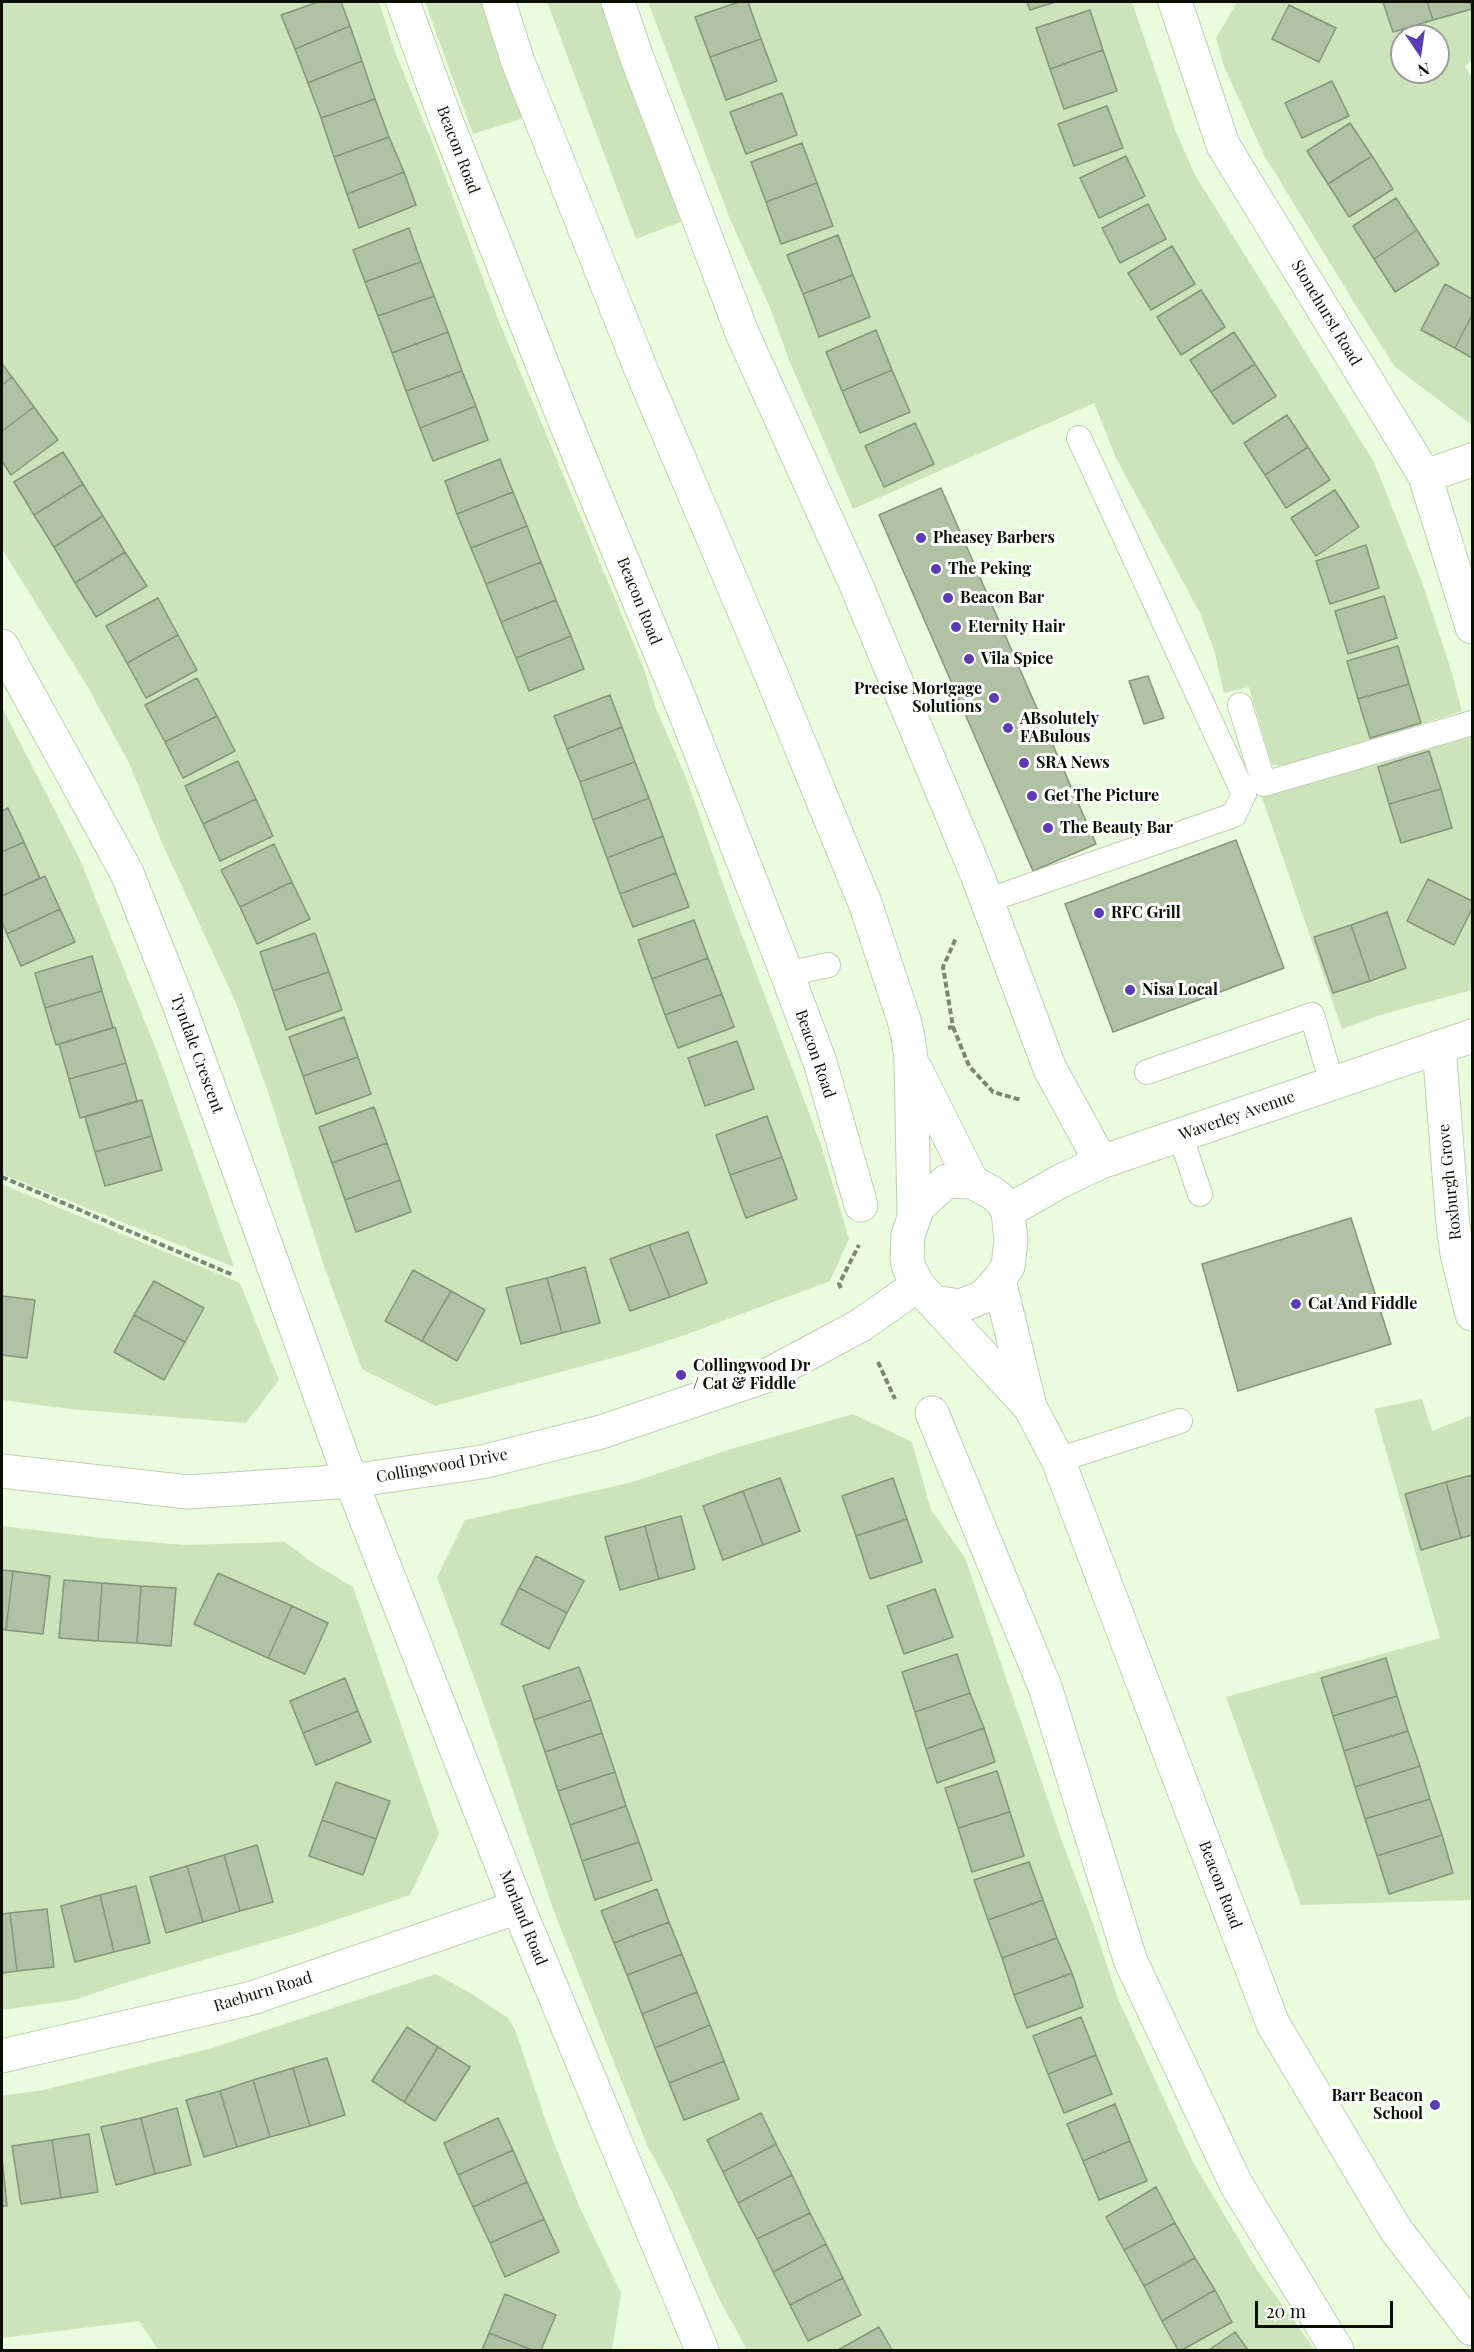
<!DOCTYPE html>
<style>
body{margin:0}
#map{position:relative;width:1474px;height:2352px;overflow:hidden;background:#eafcdd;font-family:"Playfair Display",serif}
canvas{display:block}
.frame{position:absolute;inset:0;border:3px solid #0a1006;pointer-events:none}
.north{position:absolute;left:1390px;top:24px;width:60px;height:60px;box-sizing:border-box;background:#fff;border:2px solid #9d9f9b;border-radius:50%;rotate:167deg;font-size:16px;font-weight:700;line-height:24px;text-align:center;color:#0a1006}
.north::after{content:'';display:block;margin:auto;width:21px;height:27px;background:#5a3bb3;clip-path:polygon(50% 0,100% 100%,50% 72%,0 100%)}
.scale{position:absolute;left:1255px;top:2301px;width:138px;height:27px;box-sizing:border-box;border:3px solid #0a1006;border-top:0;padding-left:8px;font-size:18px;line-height:21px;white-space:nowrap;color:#0a1006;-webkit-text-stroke:4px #fff;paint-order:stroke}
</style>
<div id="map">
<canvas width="1474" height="2352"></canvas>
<div class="frame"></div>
<div class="north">N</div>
<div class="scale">20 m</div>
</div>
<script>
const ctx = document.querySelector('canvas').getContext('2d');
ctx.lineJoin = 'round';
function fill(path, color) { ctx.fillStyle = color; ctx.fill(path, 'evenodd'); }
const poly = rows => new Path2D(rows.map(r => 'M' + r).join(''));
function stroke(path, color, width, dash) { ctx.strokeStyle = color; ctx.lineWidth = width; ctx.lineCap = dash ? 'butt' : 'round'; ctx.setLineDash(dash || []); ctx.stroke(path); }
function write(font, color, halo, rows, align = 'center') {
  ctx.font = font + ' "Playfair Display",serif'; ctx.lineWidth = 6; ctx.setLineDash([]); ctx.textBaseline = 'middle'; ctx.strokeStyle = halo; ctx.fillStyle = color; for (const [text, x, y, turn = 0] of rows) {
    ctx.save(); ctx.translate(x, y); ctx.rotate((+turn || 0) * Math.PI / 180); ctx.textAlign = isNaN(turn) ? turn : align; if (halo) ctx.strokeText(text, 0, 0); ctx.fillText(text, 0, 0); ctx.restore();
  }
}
fill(poly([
 [2,2,379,2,395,52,437,154,496,314,643,666,657,711,687,780,728,898,821,1145,849,1239,830,1281,685,1335,627,1354,435,1406,362,1369,325,1269,268,1092,236,1003,162,843,128,761,86,684,2,549],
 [425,2,486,2,530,116,473,134],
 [547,2,600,2,683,221,636,239],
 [648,2,1132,2,1176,132,1195,175,1374,462,1422,582,1451,670,1462,711,1292,766,1272,765,1249,687,1224,693,1214,650,1200,613,1116,458,1094,403,853,509,789,360,771,310,730,219],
 [1237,2,1472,2,1472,61,1465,66,1472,78,1472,425,1395,367,1363,317,1264,155,1224,66,1216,38],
 [1402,36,1438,36,1438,72,1402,72],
 [2,707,81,862,158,1054,234,1267,2,1174],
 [1470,732,1472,741,1472,990,1380,1015,1342,1029,1262,797],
 [2,1184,240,1283,279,1380,246,1423,70,1409,2,1400],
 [1422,1399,1432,1431,1472,1415,1472,1900,1301,1905,1226,1697,1440,1638,1374,1409],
 [853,1414,912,1442,931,1510,965,1558,1063,1844,1094,1926,1118,1999,1193,2162,1257,2270,1315,2350,747,2350,717,2295,672,2192,647,2145,555,1914,479,1691,437,1577,465,1520,633,1482,728,1450],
 [2,1526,102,1538,185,1545,285,1542,313,1563,353,1587,439,1834,410,1895,294,1934,124,1983,74,2000,2,2010],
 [436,1974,472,1994,508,2018,515,2030,549,2130,579,2206,621,2293,612,2350,158,2350,139,2321,2,2338,2,2096,43,2090,209,2049]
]), '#cde3bb');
const building = poly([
 [318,2,341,2,350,26,295,49,281,15,318,2],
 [739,2,748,2,761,39,710,57,695,17,739,2],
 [1027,2,1055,2,1030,10,1027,2],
 [1383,2,1427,2,1433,20,1393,32,1383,2],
 [1427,2,1470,2,1472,9,1433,20,1427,2],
 [1289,5,1336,28,1319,62,1272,39,1289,5],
 [1090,10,1103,50,1050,69,1036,28,1090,10],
 [350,26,362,61,308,83,295,49,350,26],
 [761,39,777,81,726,100,710,57,761,39],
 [1103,50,1117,91,1064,109,1050,69,1103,50],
 [362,61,375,99,321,118,308,83,362,61],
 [1332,81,1349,116,1302,138,1285,103,1332,81],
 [782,93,797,135,746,154,730,112,782,93],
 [375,99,389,137,334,157,321,118,375,99],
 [1107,106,1123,148,1074,166,1058,124,1107,106],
 [1350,123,1372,156,1328,184,1307,151,1350,123],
 [389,137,404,172,347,194,334,157,389,137],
 [802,143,817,183,766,202,751,162,802,143],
 [1126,156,1145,196,1099,218,1080,178,1126,156],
 [1372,156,1393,189,1349,217,1328,184,1372,156],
 [404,172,416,205,359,228,347,194,404,172],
 [817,183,833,226,781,244,766,202,817,183],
 [1396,198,1417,230,1374,259,1353,226,1396,198],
 [1148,204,1166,239,1120,263,1102,228,1148,204],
 [409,228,421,262,365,282,353,250,409,228],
 [1417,230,1439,264,1395,292,1374,259,1417,230],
 [838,235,853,275,803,294,787,255,838,235],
 [1172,246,1195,284,1151,310,1128,273,1172,246],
 [421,262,434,296,378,316,365,282,421,262],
 [853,275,870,317,819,337,803,294,853,275],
 [1445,284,1472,299,1472,315,1455,348,1421,330,1445,284],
 [1201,290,1225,327,1181,355,1157,317,1201,290],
 [434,296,448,332,392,353,378,316,434,296],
 [1472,315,1472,358,1455,348,1472,315],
 [876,330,892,370,842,391,826,352,876,330],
 [448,332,462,371,406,391,392,353,448,332],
 [1234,332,1255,364,1211,392,1190,360,1234,332],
 [2,364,12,377,2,385,2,364],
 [1255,364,1276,396,1233,424,1211,392,1255,364],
 [892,370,910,412,860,433,842,391,892,370],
 [462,371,476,406,420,428,406,391,462,371],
 [12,377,34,407,2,431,2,385,12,377],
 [476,406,488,440,433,461,420,428,476,406],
 [34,407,58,440,11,475,2,461,2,431,34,407],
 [1287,415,1308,447,1265,475,1244,443,1287,415],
 [915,423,934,464,884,487,865,446,915,423],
 [1308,447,1330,480,1286,508,1265,475,1308,447],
 [63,452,83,484,34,515,14,482,63,452],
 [500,459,513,492,457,514,445,481,500,459],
 [83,484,103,516,54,547,34,515,83,484],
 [941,488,1096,844,1033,871,879,515,941,488],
 [1335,490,1359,527,1316,556,1291,518,1335,490],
 [513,492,527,526,471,548,457,514,513,492],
 [103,516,125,552,75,583,54,547,103,516],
 [527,526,541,562,486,584,471,548,527,526],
 [1366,545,1379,588,1330,604,1316,561,1366,545],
 [125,552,147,586,96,617,75,583,125,552],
 [541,562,556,600,501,622,486,584,541,562],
 [1384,596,1397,638,1348,654,1335,611,1384,596],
 [158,598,178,635,127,663,106,626,158,598],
 [556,600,571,636,516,658,501,622,556,600],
 [178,635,197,670,146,698,127,663,178,635],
 [571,636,584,669,529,691,516,658,571,636],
 [1398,646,1409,684,1358,699,1347,661,1398,646],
 [1148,676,1164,718,1144,724,1129,681,1148,676],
 [197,678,217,716,165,742,145,705,197,678],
 [1409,684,1421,723,1370,738,1358,699,1409,684],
 [610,695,622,727,567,749,554,716,610,695],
 [217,716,235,751,183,778,165,742,217,716],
 [622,727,635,762,580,782,567,749,622,727],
 [1429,751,1441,789,1389,804,1378,767,1429,751],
 [238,761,256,799,203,824,185,786,238,761],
 [635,762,649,798,593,820,580,782,635,762],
 [1441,789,1452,828,1401,843,1389,804,1441,789],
 [649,798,663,836,607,858,593,820,649,798],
 [256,799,273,836,220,861,203,824,256,799],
 [8,808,24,842,2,852,2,811,8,808],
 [663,836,676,873,620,894,607,858,663,836],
 [1236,840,1284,968,1113,1032,1065,904,1236,840],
 [24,842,40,878,2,896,2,852,24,842],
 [274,844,292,882,240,907,221,870,274,844],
 [676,873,689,907,633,927,620,894,676,873],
 [45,876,60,909,7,934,2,922,2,896,45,876],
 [1428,879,1472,901,1472,909,1454,945,1407,921,1428,879],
 [292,882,310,919,257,944,240,907,292,882],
 [60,909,75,942,21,966,7,934,60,909],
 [1387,912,1406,968,1370,981,1351,925,1387,912],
 [694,920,708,958,652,979,638,940,694,920],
 [1351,925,1370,981,1333,993,1314,937,1351,925],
 [315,933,329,972,273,991,260,952,315,933],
 [92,956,102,991,45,1008,35,973,92,956],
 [708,958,722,994,665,1015,652,979,708,958],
 [329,972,342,1010,286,1030,273,991,329,972],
 [102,991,113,1028,56,1045,45,1008,102,991],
 [722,994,734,1027,678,1048,665,1015,722,994],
 [344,1017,358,1057,303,1076,289,1037,344,1017],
 [115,1027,126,1063,69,1079,59,1044,115,1027],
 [737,1041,754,1089,705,1106,688,1058,737,1041],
 [358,1057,371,1094,316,1114,303,1076,358,1057],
 [126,1063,137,1101,80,1118,69,1079,126,1063],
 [142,1100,152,1136,95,1152,85,1117,142,1100],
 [374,1107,387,1143,332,1163,319,1127,374,1107],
 [767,1116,782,1157,730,1175,716,1135,767,1116],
 [152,1136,162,1170,105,1186,95,1152,152,1136],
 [387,1143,400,1180,345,1200,332,1163,387,1143],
 [782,1157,797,1199,746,1218,730,1175,782,1157],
 [400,1180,411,1212,356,1232,345,1200,400,1180],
 [1351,1218,1391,1344,1238,1391,1202,1264,1351,1218],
 [688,1232,707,1283,670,1297,649,1245,688,1232],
 [649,1245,670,1297,630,1311,610,1259,649,1245],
 [585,1267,600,1323,562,1333,547,1278,585,1267],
 [413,1270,451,1291,422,1341,385,1321,413,1270],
 [547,1278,562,1333,521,1344,506,1288,547,1278],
 [154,1281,204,1308,185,1342,134,1315,154,1281],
 [451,1291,485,1310,457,1361,422,1341,451,1291],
 [2,1296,35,1300,27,1358,2,1355,2,1296],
 [134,1315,185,1342,164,1380,114,1352,134,1315],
 [1472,1475,1472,1535,1461,1538,1446,1482,1472,1475],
 [780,1478,800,1531,763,1545,743,1491,780,1478],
 [893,1478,907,1519,856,1536,842,1496,893,1478],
 [1446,1482,1461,1538,1421,1550,1405,1494,1446,1482],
 [743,1491,763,1545,723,1560,703,1506,743,1491],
 [681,1516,695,1569,659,1579,645,1526,681,1516],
 [907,1519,922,1562,870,1579,856,1536,907,1519],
 [645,1526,659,1579,620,1590,605,1537,645,1526],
 [536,1556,584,1581,567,1613,519,1588,536,1556],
 [2,1570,13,1571,6,1630,2,1629,2,1570],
 [13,1571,50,1576,43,1634,6,1630,13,1571],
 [218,1573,292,1606,268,1658,194,1624,218,1573],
 [64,1580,102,1583,98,1641,59,1638,64,1580],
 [102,1583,141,1586,137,1643,98,1641,102,1583],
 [141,1586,176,1588,171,1646,137,1643,141,1586],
 [519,1588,567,1613,549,1649,501,1624,519,1588],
 [935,1589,953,1637,904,1654,887,1606,935,1589],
 [292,1606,328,1623,305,1674,268,1658,292,1606],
 [957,1654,970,1693,915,1712,902,1672,957,1654],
 [1386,1658,1397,1696,1333,1716,1321,1678,1386,1658],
 [579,1667,591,1700,534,1720,523,1686,579,1667],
 [345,1678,358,1711,303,1733,290,1701,345,1678],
 [970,1693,984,1728,926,1749,915,1712,970,1693],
 [1397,1696,1408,1731,1344,1751,1333,1716,1397,1696],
 [591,1700,602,1733,545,1752,534,1720,591,1700],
 [358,1711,371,1742,316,1765,303,1733,358,1711],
 [984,1728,995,1762,937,1783,926,1749,984,1728],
 [1408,1731,1420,1766,1355,1787,1344,1751,1408,1731],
 [602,1733,615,1772,558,1791,545,1752,602,1733],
 [1420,1766,1430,1799,1365,1819,1355,1787,1420,1766],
 [997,1771,1010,1812,958,1828,945,1788,997,1771],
 [615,1772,626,1806,570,1825,558,1791,615,1772],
 [336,1782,390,1801,376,1839,322,1820,336,1782],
 [1430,1799,1442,1835,1377,1856,1365,1819,1430,1799],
 [626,1806,639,1842,582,1861,570,1825,626,1806],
 [1010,1812,1024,1856,972,1872,958,1828,1010,1812],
 [322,1820,376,1839,363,1875,309,1856,322,1820],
 [1442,1835,1453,1873,1389,1894,1377,1856,1442,1835],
 [639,1842,652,1880,595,1900,582,1861,639,1842],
 [257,1845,273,1902,240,1911,224,1855,257,1845],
 [224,1855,240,1911,203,1922,187,1866,224,1855],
 [1029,1862,1043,1900,988,1920,974,1880,1029,1862],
 [187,1866,203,1922,166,1933,150,1877,187,1866],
 [136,1886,150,1943,114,1952,100,1895,136,1886],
 [657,1889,669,1922,614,1943,601,1911,657,1889],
 [100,1895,114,1952,75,1962,61,1906,100,1895],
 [1043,1900,1057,1938,1002,1958,988,1920,1043,1900],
 [47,1909,54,1967,17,1971,10,1913,47,1909],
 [10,1913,17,1971,2,1973,2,1914,10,1913],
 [669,1922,682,1954,627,1975,614,1943,669,1922],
 [1057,1938,1072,1973,1014,1995,1002,1958,1057,1938],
 [682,1954,697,1992,642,2014,627,1975,682,1954],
 [1072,1973,1083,2007,1027,2028,1014,1995,1072,1973],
 [697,1992,710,2025,655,2048,642,2014,697,1992],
 [1081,2017,1096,2055,1048,2074,1033,2036,1081,2017],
 [710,2025,724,2061,669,2083,655,2048,710,2025],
 [407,2027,438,2047,404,2102,372,2081,407,2027],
 [438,2047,470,2067,435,2121,404,2102,438,2047],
 [1096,2055,1112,2094,1064,2113,1048,2074,1096,2055],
 [327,2058,345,2115,310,2126,293,2068,327,2058],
 [724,2061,739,2099,684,2120,669,2083,724,2061],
 [293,2068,310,2126,270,2137,253,2080,293,2068],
 [253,2080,270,2137,237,2147,220,2091,253,2080],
 [220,2091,237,2147,204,2157,186,2100,220,2091],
 [1115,2104,1130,2141,1083,2161,1067,2124,1115,2104],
 [177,2108,191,2165,155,2174,141,2118,177,2108],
 [761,2113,776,2144,723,2172,707,2140,761,2113],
 [141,2118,155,2174,116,2185,101,2127,141,2118],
 [498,2118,513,2150,458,2175,444,2143,498,2118],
 [89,2134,98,2192,61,2198,52,2140,89,2134],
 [52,2140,61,2198,21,2204,12,2146,52,2140],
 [1130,2141,1147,2181,1099,2200,1083,2161,1130,2141],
 [776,2144,792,2175,738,2203,723,2172,776,2144],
 [513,2150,527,2182,473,2207,458,2175,513,2150],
 [2,2157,7,2206,2,2206,2,2157],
 [792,2175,810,2213,757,2239,738,2203,792,2175],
 [527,2182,544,2219,490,2243,473,2207,527,2182],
 [1156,2187,1175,2223,1124,2250,1106,2217,1156,2187],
 [810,2213,826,2244,773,2272,757,2239,810,2213],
 [544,2219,559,2252,505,2277,490,2243,544,2219],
 [1175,2223,1195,2258,1144,2286,1124,2250,1175,2223],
 [826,2244,843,2278,790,2305,773,2272,826,2244],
 [1195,2258,1215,2290,1162,2321,1144,2286,1195,2258],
 [843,2278,861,2315,808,2341,790,2305,843,2278],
 [1215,2290,1232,2322,1182,2350,1178,2350,1162,2321,1215,2290],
 [505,2294,556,2315,541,2350,532,2350,489,2333,505,2294],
 [879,2327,892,2350,838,2350,879,2327],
 [1235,2332,1248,2350,1209,2350,1235,2332],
 [489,2333,532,2350,482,2350,489,2333]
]);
fill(building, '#b1c2a4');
stroke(building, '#859579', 1.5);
const lane = poly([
 [1240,705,1264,784,1472,723],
 [986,901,1234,815,1244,794,1079,438],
 [787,974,828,965],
 [1147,1072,1312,1015,1332,1084],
 [1180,1135,1200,1194],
 [1058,1460,1180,1421]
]);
const street = poly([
 [403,2,444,115,564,419,684,710,787,974,820,1062,861,1205],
 [618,2,637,58,743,335,854,580,978,877,1050,1069,1101,1162],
 [1175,2,1223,145,1425,476,1472,627],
 [1425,476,1472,460],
 [2,646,127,873,180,1007,351,1481,518,1907,702,2350],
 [1439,1047,1453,1225,1457,1254,1472,1314],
 [1008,1211,1059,1182,1101,1162,1472,1036],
 [932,1413,1045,1687,1131,1962,1236,2184,1337,2350],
 [2,1471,188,1492,351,1481,482,1462,601,1432,766,1376,861,1325,918,1285],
 [2,2056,252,1998,518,1907]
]);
const secondary = poly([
 [499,2,518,62,640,367,768,667,865,903,904,1020,908,1037,911,1059,914,1215],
 [915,1068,972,1182],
 [999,1280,1030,1407,1058,1460,1273,2024,1396,2230,1472,2329],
 [933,1302,960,1306,983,1297,999,1280,1008,1266,1011,1241,1008,1211,1001,1200,994,1194,972,1182,947,1181,918,1207,908,1235,907,1258,909,1268,918,1285,933,1302,990,1364,1029,1406]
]);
stroke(lane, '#bfd0b2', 26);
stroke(street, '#bfd0b2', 35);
stroke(secondary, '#bfd0b2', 35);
stroke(poly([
 [953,1027,969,1066,993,1092,1021,1100],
 [948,1028,953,1027,943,967,956,938],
 [2,1177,233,1275],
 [841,1288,839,1284,859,1245],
 [878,1362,895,1399]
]), '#7a8772', 4, [6, 3]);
stroke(lane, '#fff', 24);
stroke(street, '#fff', 33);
stroke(secondary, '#fff', 33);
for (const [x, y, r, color] of [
 [921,538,6,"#5a3bb3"],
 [936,569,6,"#5a3bb3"],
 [948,598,6,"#5a3bb3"],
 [956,627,6,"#5a3bb3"],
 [969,659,6,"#5a3bb3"],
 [994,698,6,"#5a3bb3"],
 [1008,728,6,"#5a3bb3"],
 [1024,763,6,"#5a3bb3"],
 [1032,796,6,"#5a3bb3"],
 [1048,828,6,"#5a3bb3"],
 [1099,913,6,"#5a3bb3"],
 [1130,990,6,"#5a3bb3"],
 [1296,1304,6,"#5a3bb3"],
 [681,1375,6,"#5a3bb3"],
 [1435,2105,6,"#5a3bb3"]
]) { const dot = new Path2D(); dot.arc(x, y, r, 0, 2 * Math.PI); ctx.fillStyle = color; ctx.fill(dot); stroke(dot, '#fff', 2); }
write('16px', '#0a1006', '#fff', [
 ["Beacon Road",458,150,69],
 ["Stonehurst Road",1326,313,59],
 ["Beacon Road",639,601,68],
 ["Tyndale Crescent",197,1054,70],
 ["Beacon Road",815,1054,71],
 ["Waverley Avenue",1237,1116,-19],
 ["Roxburgh Grove",1450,1182,-96],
 ["Collingwood Drive",442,1466,-10],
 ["Beacon Road",1220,1885,69],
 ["Morland Road",523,1918,68],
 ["Raeburn Road",263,1992,-17]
]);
write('bold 16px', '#0a1006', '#fff', [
 ["Pheasey Barbers",933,538],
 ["The Peking",948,569],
 ["Beacon Bar",960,598],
 ["Eternity Hair",968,627],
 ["Vila Spice",981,659],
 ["Precise Mortgage",982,689,"right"],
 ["Solutions",982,707,"right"],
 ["ABsolutely",1020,719],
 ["FABulous",1020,737],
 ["SRA News",1036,763],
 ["Get The Picture",1044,796],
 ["The Beauty Bar",1060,828],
 ["RFC Grill",1111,913],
 ["Nisa Local",1142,990],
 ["Cat And Fiddle",1308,1304],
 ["Collingwood Dr",693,1366],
 ["/ Cat & Fiddle",693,1384],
 ["Barr Beacon",1423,2096,"right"],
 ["School",1423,2114,"right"]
], 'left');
</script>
